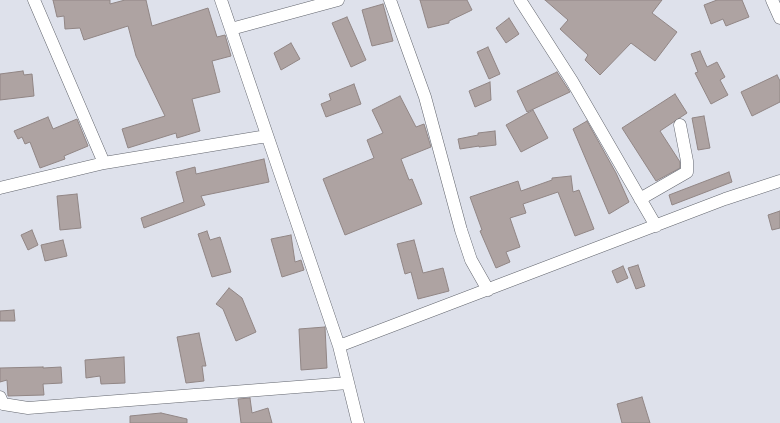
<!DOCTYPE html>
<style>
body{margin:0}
canvas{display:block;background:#dee1eb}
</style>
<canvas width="780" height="423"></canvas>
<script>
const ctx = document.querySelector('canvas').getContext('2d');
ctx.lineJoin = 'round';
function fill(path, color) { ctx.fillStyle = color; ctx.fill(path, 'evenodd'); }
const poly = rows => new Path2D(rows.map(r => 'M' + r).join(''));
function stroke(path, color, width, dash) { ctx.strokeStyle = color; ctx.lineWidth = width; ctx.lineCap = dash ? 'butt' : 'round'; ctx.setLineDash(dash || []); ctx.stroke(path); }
const building = poly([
 [53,0,110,0,110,4,125,0,146,0,152,26,208,8,217,37,225,35,231,56,212,61,220,92,192,99,200,131,177,138,176,133,128,148,122,129,165,116,136,56,128,26,84,40,80,28,65,29,64,16,57,17,53,0],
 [420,0,467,0,472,10,449,21,449,23,428,28,420,0],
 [545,0,662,0,652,13,677,32,655,61,631,43,600,75,585,60,588,55,560,29,568,20,545,0],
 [717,0,742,0,749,17,726,26,723,19,711,24,704,5,717,0],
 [383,4,393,41,372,46,362,10,383,4],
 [347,17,366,60,351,67,332,23,347,17],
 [509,18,519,34,506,43,496,28,509,18],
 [291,43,300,59,281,70,274,53,291,43],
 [488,47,500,74,489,79,477,52,488,47],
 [700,51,707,67,717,62,725,77,720,80,728,95,711,104,695,73,698,72,691,54,700,51],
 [23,71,24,75,32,74,34,96,0,100,0,74,23,71],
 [557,72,570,92,527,112,517,91,557,72],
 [777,75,780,81,780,102,752,116,741,92,777,75],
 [490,82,491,100,475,107,469,91,490,82],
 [354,84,361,104,326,117,321,104,331,100,329,94,354,84],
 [675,94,687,113,660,131,680,162,680,168,656,181,622,128,675,94],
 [400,96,416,127,424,124,431,147,401,159,409,180,412,179,422,204,345,235,323,179,374,158,367,140,383,133,372,110,400,96],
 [533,110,548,138,521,152,506,125,533,110],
 [704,116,710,148,698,150,692,118,704,116],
 [48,117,53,129,77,119,88,146,64,156,65,159,40,168,30,142,25,144,22,137,18,139,14,131,48,117],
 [587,121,616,173,629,202,609,214,573,129,587,121],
 [495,131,496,145,479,147,479,146,460,149,458,139,478,135,478,133,495,131],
 [264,159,269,182,201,196,205,205,144,228,141,218,184,202,176,172,195,167,196,174,264,159],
 [729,172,732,182,672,205,669,195,729,172],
 [571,176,573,192,579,190,594,229,575,236,558,192,523,204,526,213,510,218,520,247,506,252,510,262,496,268,480,231,482,230,470,197,518,181,521,191,552,180,552,178,571,176],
 [77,194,81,228,60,230,57,196,77,194],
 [780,211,780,228,772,230,768,215,780,211],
 [32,230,38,245,28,250,21,235,32,230],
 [207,231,210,240,220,237,231,272,212,277,198,234,207,231],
 [291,235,295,262,301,260,304,270,282,277,271,239,291,235],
 [63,240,67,256,45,261,41,245,63,240],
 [414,240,423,273,443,268,449,291,418,299,411,272,405,274,397,244,414,240],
 [638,265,645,286,636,289,628,268,638,265],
 [623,266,628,278,617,283,612,271,623,266],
 [229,288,242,298,256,332,236,341,223,309,216,304,229,288],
 [14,310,15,321,0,321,0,311,14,310],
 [325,327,327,368,301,370,299,329,325,327],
 [199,333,206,366,202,366,204,381,186,383,177,337,199,333],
 [124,357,125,383,101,384,100,376,86,378,85,360,124,357],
 [43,367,43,368,61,367,62,383,43,384,44,395,8,396,7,380,0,382,0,368,43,367],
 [642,397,650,423,622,423,617,404,642,397],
 [250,398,252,413,268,408,272,423,241,423,238,399,250,398],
 [161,413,187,419,187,423,130,423,130,416,161,413]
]);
fill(building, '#aea3a2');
stroke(building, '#918685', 1);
const street = poly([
 [34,0,104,163],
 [221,0,339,346,358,423],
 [390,0,425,97,461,230,471,260,488,290],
 [520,0,572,81,656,226],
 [772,0,780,18],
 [231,29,338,0],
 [0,188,104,163,267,136],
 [640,199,687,172,687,161,680,125],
 [339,346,725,199,780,181],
 [0,397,3,404,28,408,348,383]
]);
stroke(street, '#63666e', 13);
stroke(street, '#fff', 12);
</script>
